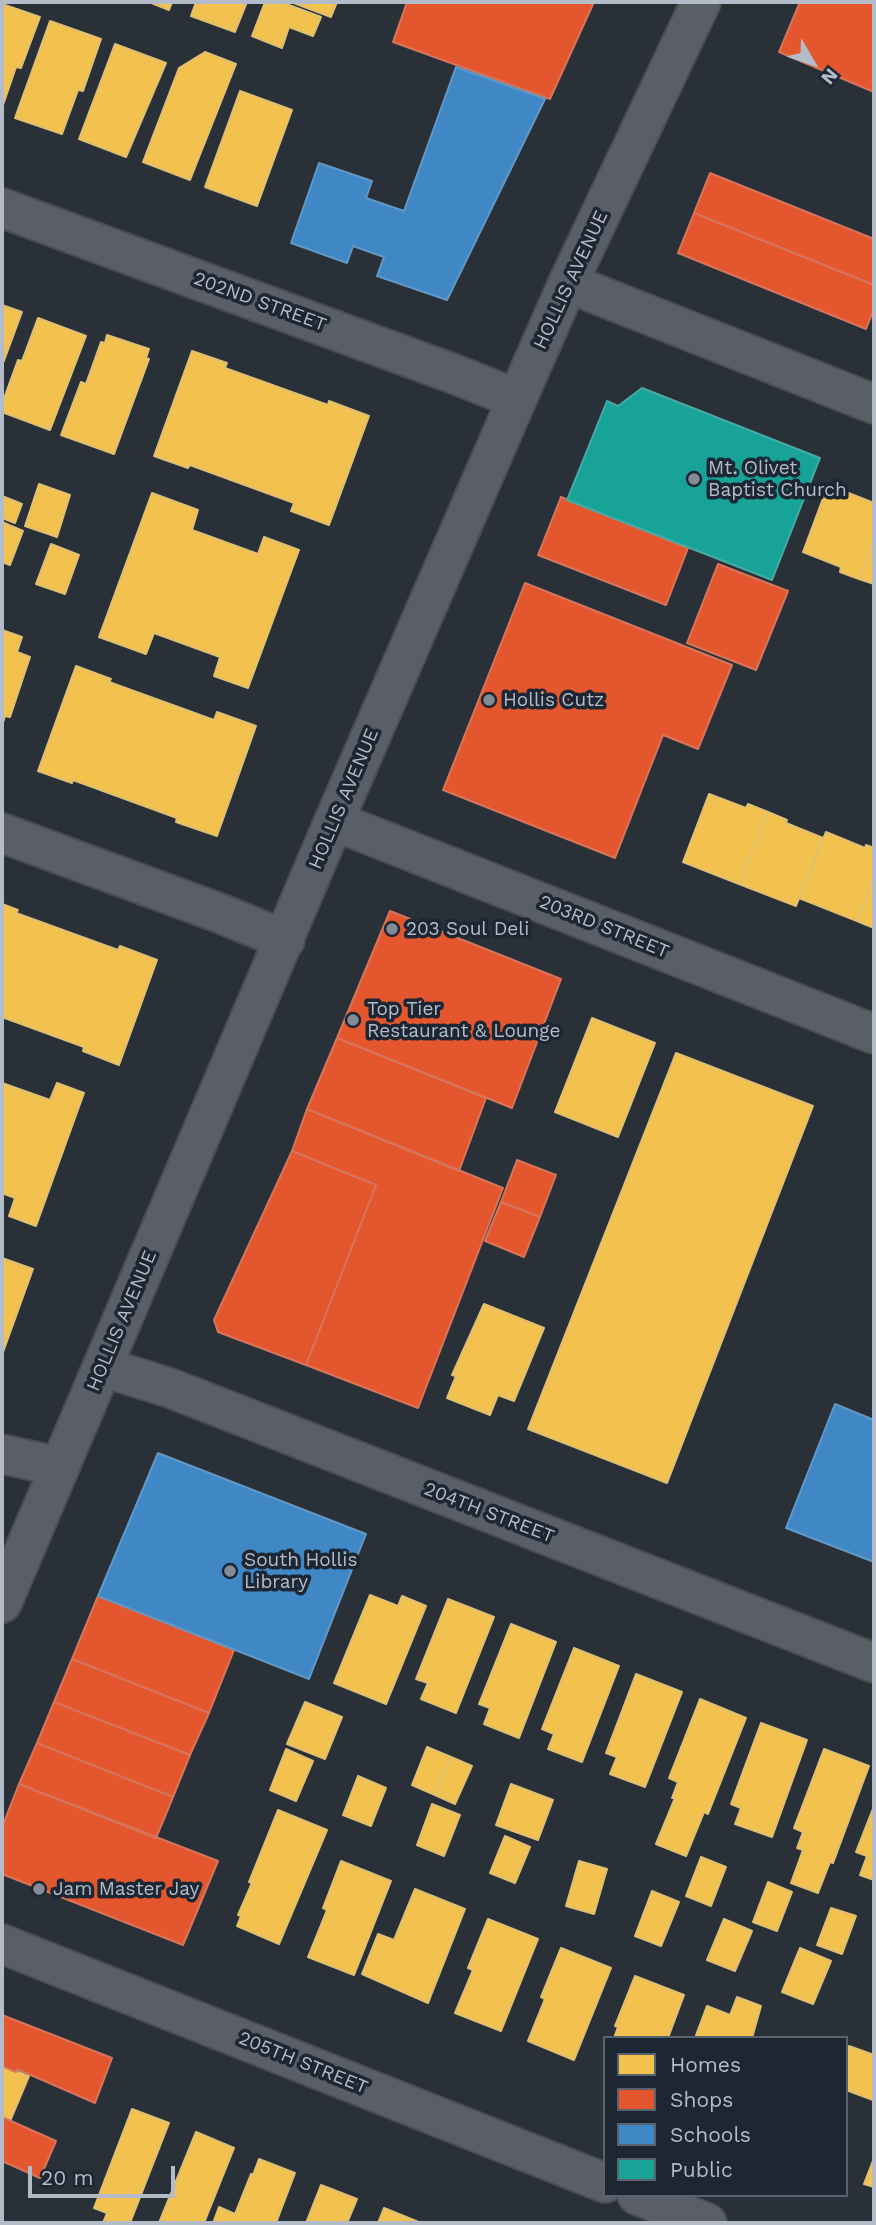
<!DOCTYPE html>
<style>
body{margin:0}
#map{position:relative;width:876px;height:2225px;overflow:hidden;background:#2a3038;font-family:"Work Sans",sans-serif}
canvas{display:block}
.frame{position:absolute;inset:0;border:4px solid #b4bcc9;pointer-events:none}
.legend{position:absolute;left:603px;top:2036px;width:245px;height:161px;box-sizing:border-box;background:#1d2633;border:2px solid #59626f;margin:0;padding:9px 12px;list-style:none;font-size:21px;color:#b4bcc9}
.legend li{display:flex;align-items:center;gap:14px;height:35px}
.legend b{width:35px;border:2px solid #59626f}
.north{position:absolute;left:778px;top:28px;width:70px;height:70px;-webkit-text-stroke:5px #1d2633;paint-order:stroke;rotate:129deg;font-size:19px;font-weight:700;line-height:28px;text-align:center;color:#b4bcc9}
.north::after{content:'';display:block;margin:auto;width:24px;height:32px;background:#b4bcc9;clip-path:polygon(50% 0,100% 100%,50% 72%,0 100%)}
.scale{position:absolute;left:28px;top:2166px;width:147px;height:32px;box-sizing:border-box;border:4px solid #b4bcc9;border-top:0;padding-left:9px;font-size:21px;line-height:24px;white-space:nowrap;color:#b4bcc9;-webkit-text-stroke:5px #1d2633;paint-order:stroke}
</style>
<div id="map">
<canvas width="876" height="2225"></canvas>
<div class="frame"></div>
<ul class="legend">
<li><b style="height:19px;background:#f2c14e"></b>Homes</li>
<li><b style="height:19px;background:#e4572e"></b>Shops</li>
<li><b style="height:19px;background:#3f88c5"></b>Schools</li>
<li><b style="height:19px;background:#17a398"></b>Public</li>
</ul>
<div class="north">N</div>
<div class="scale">20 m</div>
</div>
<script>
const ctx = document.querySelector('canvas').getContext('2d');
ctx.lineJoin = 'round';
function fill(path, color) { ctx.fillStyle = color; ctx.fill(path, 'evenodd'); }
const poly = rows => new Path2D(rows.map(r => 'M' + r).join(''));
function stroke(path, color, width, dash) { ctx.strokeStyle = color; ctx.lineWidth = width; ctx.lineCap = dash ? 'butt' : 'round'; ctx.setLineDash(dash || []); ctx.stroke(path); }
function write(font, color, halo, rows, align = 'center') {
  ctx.font = font + ' "Work Sans",sans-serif'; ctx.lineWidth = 7; ctx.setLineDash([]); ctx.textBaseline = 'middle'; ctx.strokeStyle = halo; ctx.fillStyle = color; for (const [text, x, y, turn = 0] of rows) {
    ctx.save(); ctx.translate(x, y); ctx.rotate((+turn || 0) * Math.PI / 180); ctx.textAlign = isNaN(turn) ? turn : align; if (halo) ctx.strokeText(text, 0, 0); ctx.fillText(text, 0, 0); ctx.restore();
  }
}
const homes = poly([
 [149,2,172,2,169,10,149,2],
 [196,2,247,2,235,32,191,16,196,2],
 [265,2,281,2,321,17,313,36,289,27,282,48,252,36,265,2],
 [291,2,337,2,331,17,291,2],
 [2,4,40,17,21,68,16,67,2,108,2,4],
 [50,21,101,39,83,91,78,90,62,134,15,118,50,21],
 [115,44,166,63,126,157,79,139,115,44],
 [205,52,236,64,190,180,143,162,179,68,205,52],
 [240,91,292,110,257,206,205,187,240,91],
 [2,305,22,312,2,366,2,305],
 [38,318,86,336,50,430,2,412,2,404,18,360,22,361,38,318],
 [107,335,149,349,146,358,149,359,114,454,61,435,81,382,86,384,101,342,105,343,107,335],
 [192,351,227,363,225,368,328,405,329,401,369,416,329,525,291,511,294,503,190,465,188,468,154,456,192,351],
 [39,484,70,495,57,537,25,526,39,484],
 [828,485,874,503,874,539,859,579,840,572,841,567,803,552,828,485],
 [152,493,198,510,192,530,258,554,264,537,299,550,248,688,214,676,220,657,154,633,146,654,99,637,152,493],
 [2,496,22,504,15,523,2,518,2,496],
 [2,522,23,531,10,565,2,562,2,522],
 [874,539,874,584,859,579,874,539],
 [51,544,79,555,65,594,36,584,51,544],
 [2,630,22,637,17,652,30,657,10,717,5,716,2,726,2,630],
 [76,666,111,679,109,682,214,720,217,712,256,726,217,836,176,822,177,818,73,780,72,783,38,771,76,666],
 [709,794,746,808,748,804,768,812,739,884,683,862,709,794],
 [768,812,787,820,786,823,823,838,796,906,739,884,768,812],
 [826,832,865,848,866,845,874,848,874,878,857,921,799,898,826,832],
 [874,878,874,928,857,921,874,878],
 [2,904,18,910,16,913,118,950,120,946,157,960,119,1065,83,1051,84,1047,2,1017,2,904],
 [592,1018,655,1043,618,1137,555,1112,592,1018],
 [676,1053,813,1106,667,1483,528,1429,676,1053],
 [2,1083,50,1100,57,1083,84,1093,36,1226,9,1216,15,1198,2,1193,2,1083],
 [2,1258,33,1269,2,1355,2,1258],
 [484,1304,544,1328,514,1401,498,1395,490,1415,447,1398,456,1376,452,1375,484,1304],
 [370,1595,398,1606,402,1596,426,1606,386,1704,334,1683,370,1595],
 [448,1599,494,1617,456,1713,421,1699,428,1683,416,1679,448,1599],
 [511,1624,556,1642,519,1738,484,1724,490,1708,479,1704,511,1624],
 [574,1648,619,1666,582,1762,548,1749,554,1734,542,1729,574,1648],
 [636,1674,682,1692,645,1787,610,1774,617,1757,606,1753,636,1674],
 [700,1699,746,1718,708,1814,704,1812,686,1856,656,1844,675,1798,672,1798,678,1782,669,1778,700,1699],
 [305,1702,342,1717,325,1759,287,1744,305,1702],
 [761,1723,807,1740,772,1837,735,1824,741,1808,731,1804,761,1723],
 [427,1747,451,1757,435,1795,412,1785,427,1747],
 [286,1749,313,1761,296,1801,270,1790,286,1749],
 [824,1749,869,1766,833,1863,830,1862,818,1893,791,1883,803,1850,797,1848,803,1832,794,1828,824,1749],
 [451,1757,472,1766,455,1804,435,1795,451,1757],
 [358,1776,386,1788,371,1826,343,1815,358,1776],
 [511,1784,553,1800,538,1840,496,1825,511,1784],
 [432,1804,460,1815,444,1856,417,1845,432,1804],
 [874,1806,874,1880,860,1875,867,1856,856,1852,874,1806],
 [278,1810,327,1830,279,1944,237,1926,241,1916,238,1915,252,1883,249,1882,278,1810],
 [505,1836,530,1847,515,1883,490,1873,505,1836],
 [701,1857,726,1867,711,1906,686,1896,701,1857],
 [341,1861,391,1881,354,1975,308,1957,327,1910,323,1908,341,1861],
 [579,1861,607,1869,594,1914,566,1906,579,1861],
 [768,1882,792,1892,777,1931,753,1922,768,1882],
 [415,1889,465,1909,428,2003,362,1974,378,1934,394,1940,415,1889],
 [652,1891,679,1902,661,1946,635,1936,652,1891],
 [831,1908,856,1916,842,1954,817,1945,831,1908],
 [488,1919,538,1939,501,2031,455,2013,473,1970,468,1968,488,1919],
 [724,1919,752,1931,735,1971,707,1960,724,1919],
 [561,1948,611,1968,574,2060,528,2041,545,1999,541,1997,561,1948],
 [800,1948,831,1961,813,2004,782,1992,800,1948],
 [635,1976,684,1995,668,2038,614,2038,618,2027,615,2026,635,1976],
 [737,1997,761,2006,752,2038,695,2038,707,2006,730,2015,737,1997],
 [849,2046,874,2055,873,2100,846,2090,846,2055,849,2046],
 [2,2066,29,2076,10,2121,2,2117,2,2066],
 [132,2109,169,2123,130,2223,103,2223,107,2213,94,2208,132,2109],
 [196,2132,234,2148,204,2223,159,2223,196,2132],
 [874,2158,874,2187,864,2184,874,2158],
 [259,2159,295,2173,276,2223,213,2223,219,2207,235,2214,251,2174,253,2175,259,2159],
 [321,2185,357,2199,347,2223,306,2223,321,2185],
 [384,2208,421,2223,378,2223,384,2208]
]);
fill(homes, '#f2c14e');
stroke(homes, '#dfc073', 2);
const shops = poly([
 [407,2,594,2,550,99,393,42,407,2],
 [800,2,874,2,874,92,779,52,800,2],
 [710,173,874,239,874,285,694,213,710,173],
 [694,213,874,285,874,309,866,329,678,253,694,213],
 [561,497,688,548,666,605,538,555,561,497],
 [718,564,788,591,756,670,687,643,718,564],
 [525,583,732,665,698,749,663,735,615,858,443,790,525,583],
 [390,911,561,979,512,1108,337,1038,390,911],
 [337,1038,486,1098,459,1171,307,1109,337,1038],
 [307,1109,503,1188,418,1408,306,1365,376,1185,292,1151,307,1109],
 [292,1151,376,1185,306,1365,218,1332,214,1320,292,1151],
 [517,1160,556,1175,540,1217,501,1202,517,1160],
 [501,1202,540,1217,524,1257,485,1241,501,1202],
 [98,1596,234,1650,209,1713,72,1659,98,1596],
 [72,1659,209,1713,190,1755,54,1702,72,1659],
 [54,1702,190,1755,173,1797,37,1743,54,1702],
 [37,1743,173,1797,156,1838,19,1784,37,1743],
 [19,1784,218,1861,183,1945,2,1874,2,1827,19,1784],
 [2,2015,112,2058,95,2103,17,2069,16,2072,2,2066,2,2015],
 [2,2117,56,2141,40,2178,2,2161,2,2117]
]);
fill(shops, '#e4572e');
stroke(shops, '#d6755c', 2);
const schools = poly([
 [456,67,545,99,447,300,377,276,384,257,353,246,347,263,291,243,319,163,372,181,366,198,404,211,456,67],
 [835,1404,874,1420,874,1562,786,1528,835,1404],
 [158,1453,366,1534,309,1679,98,1596,158,1453]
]);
fill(schools, '#3f88c5');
stroke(schools, '#6298c6', 2);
const public = poly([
 [642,388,820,458,772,580,567,500,607,401,618,406,642,388]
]);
fill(public, '#17a398');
stroke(public, '#46aaa7', 2);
const street = poly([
 [2,208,454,374,517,399],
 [568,283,874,404],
 [334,821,874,1034],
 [2,833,222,914,285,940],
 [103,1367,170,1388,874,1663],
 [2,1454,60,1467],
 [2,1603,334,821,517,399,568,283,701,2],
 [2,1944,605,2183],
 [637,2195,707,2223]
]);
stroke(street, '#484c53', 42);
stroke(street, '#5a5e66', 38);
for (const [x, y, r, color] of [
 [694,479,7,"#848b96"],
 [489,700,7,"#848b96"],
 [392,929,7,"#848b96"],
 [353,1020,7,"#848b96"],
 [230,1571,7,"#848b96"],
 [39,1889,7,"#848b96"]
]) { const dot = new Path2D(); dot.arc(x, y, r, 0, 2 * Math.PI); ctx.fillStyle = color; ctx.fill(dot); stroke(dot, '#1d2633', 2.5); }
write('19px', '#b4bcc9', '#1d2633', [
 ["HOLLIS AVENUE",571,280,-65],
 ["202ND STREET",260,302,20],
 ["HOLLIS AVENUE",344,799,-67],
 ["203RD STREET",604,927,22],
 ["HOLLIS AVENUE",122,1321,-67],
 ["204TH STREET",489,1513,21],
 ["205TH STREET",303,2063,22]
]);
write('19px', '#b4bcc9', '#1d2633', [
 ["Mt. Olivet",708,468],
 ["Baptist Church",708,490],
 ["Hollis Cutz",503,700],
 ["203 Soul Deli",406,929],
 ["Top Tier",367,1009],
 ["Restaurant & Lounge",367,1031],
 ["South Hollis",244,1560],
 ["Library",244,1582],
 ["Jam Master Jay",53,1889]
], 'left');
</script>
